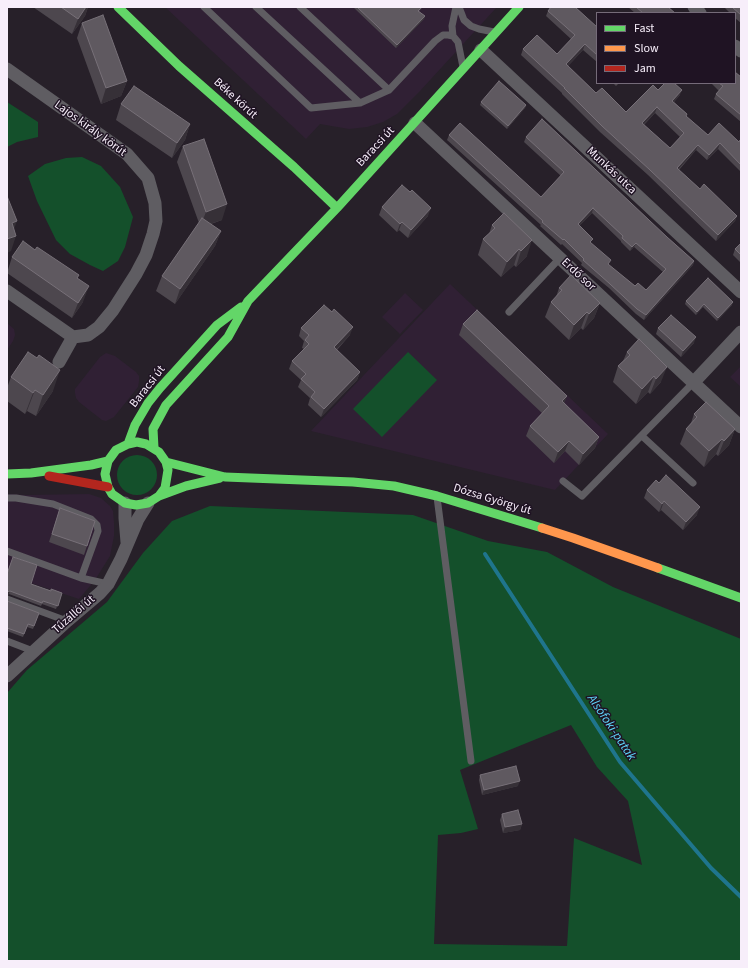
<!DOCTYPE html>
<meta charset="utf-8">
<style>
body{margin:0}
#map{position:relative;width:748px;height:968px;overflow:hidden;background:#272029;font-family:"Source Sans 3",sans-serif}
canvas{display:block}
.frame{position:absolute;inset:0;border:8px solid #f7eefa;pointer-events:none}
.legend{position:absolute;left:596px;top:12px;width:140px;height:72px;box-sizing:border-box;background:#1f1323;border:1px solid #756b79;margin:0;padding:5px 7px;list-style:none;font-size:12px;color:#f7eefa}
.legend li{display:flex;align-items:center;gap:8px;height:20px}
.legend b{width:20px;border:1px solid #756b79}
</style>
<div id="map">
<canvas width="748" height="968"></canvas>
<div class="frame"></div>
<ul class="legend">
<li><b style="height:5px;background:#63d668"></b>Fast</li>
<li><b style="height:5px;background:#ff974d"></b>Slow</li>
<li><b style="height:5px;background:#b3261e"></b>Jam</li>
</ul>
</div>
<script>
const ctx = document.querySelector('canvas').getContext('2d');
ctx.lineJoin = 'round';
function fill(path, color) { ctx.fillStyle = color; ctx.fill(path, 'evenodd'); }
const poly = rows => new Path2D(rows.map(r => 'M' + r).join(''));
function stroke(path, color, width, dash) { ctx.strokeStyle = color; ctx.lineWidth = width; ctx.lineCap = dash ? 'butt' : 'round'; ctx.setLineDash(dash || []); ctx.stroke(path); }
function write(font, color, halo, rows, align = 'center') {
  ctx.font = font + ' "Source Sans 3",sans-serif'; ctx.lineWidth = 3; ctx.setLineDash([]); ctx.textBaseline = 'middle'; ctx.strokeStyle = halo; ctx.fillStyle = color; for (const [text, x, y, turn = 0] of rows) {
    ctx.save(); ctx.translate(x, y); ctx.rotate((+turn || 0) * Math.PI / 180); ctx.textAlign = isNaN(turn) ? turn : align; if (halo) ctx.strokeText(text, 0, 0); ctx.fillText(text, 0, 0); ctx.restore();
  }
}
fill(poly([
 [165,7,497,7,420,91,397,114,383,122,367,127,349,129,320,124,306,139],
 [450,284,608,434,555,490,311,431],
 [405,293,423,310,400,334,382,317],
 [7,323,14,329,15,335,13,341,7,350],
 [106,353,115,356,136,372,139,376,139,381,138,387,114,417,106,421,102,420,79,402,76,398,75,393,75,389,100,357],
 [741,366,741,387,730,377],
 [7,494,25,495,89,494,101,498,110,506,113,511,114,523,114,536,110,556,95,580,79,599,7,575]
]), '#302034');
fill(poly([
 [7,102,38,122,38,137,17,142,7,147],
 [82,157,101,166,120,187,133,217,125,247,118,261,103,271,90,265,70,254,56,240,37,201,28,176,45,164,66,158],
 [408,352,437,380,382,437,353,409],
 '117 475a20 20 0 1 1 40 0a20 20 0 1 1-40 0Z',
 [210,506,413,515,488,541,547,552,613,587,741,639,741,961,7,961,7,693,27,670,107,602,143,553,172,521],
 [571,725,597,767,628,801,642,865,574,838,567,946,434,944,438,835,461,833,478,829,460,770]
]), '#14502b');
stroke(poly([
 [485,554,620,762,711,868,741,897]
]), '#1f758d', 4);
stroke(poly([
 [204,7,311,108,360,103],
 [256,7,360,103,389,90,435,41,443,35,448,35,453,36],
 [300,7,389,90],
 [456,7,452,26,453,36,458,42,463,67],
 [459,7,464,20,471,26,479,29,494,32],
 [509,312,560,258],
 [642,436,693,483],
 [563,481,582,496,693,383],
 [437,497,471,761],
 [7,498,16,498,53,504,91,519,97,525,98,531,81,578],
 [7,551,81,578,108,584],
 [7,599,67,621],
 [7,641,33,651]
]), '#5f5d62', 7);
stroke(poly([
 [694,7,700,13],
 [735,46,741,51],
 [481,50,741,292],
 [7,69,127,154,148,178,155,203,156,221,153,234,146,255,136,274,113,310,99,327,88,335,73,337],
 [415,123,741,427],
 [7,291,73,337,59,362],
 [693,383,741,332],
 [125,503,125,518,127,542],
 [7,676,67,621,100,593,108,584,121,559,138,519,148,503]
]), '#5f5d62', 13);
stroke(poly([
 [118,7,179,66,294,167,337,208],
 [128,444,135,425,148,403,160,388,217,325,241,307],
 [154,448,153,429,166,405,228,337,248,301,337,208,519,7],
 [166,462,225,477,353,482,394,486,437,496,542,528],
 [7,474,31,473,91,465,108,461],
 [159,496,165,488,168,470,166,462,159,452,146,444,137,442,128,444,116,450,108,461,105,474,108,487,112,494,125,503,136,505,148,503,159,496,186,486,220,478],
 [658,568,741,598]
]), '#63d668', 9);
stroke(poly([
 [542,528,573,538,658,568]
]), '#ff974d', 9);
stroke(poly([
 [49,476,108,487]
]), '#b3261e', 9);
fill(poly([
 [33,7,88,7,85,16,72,34],
 [353,7,423,7,419,11,425,16,424,19,396,48],
 [628,7,668,7,675,13,635,13],
 [724,7,741,7,741,23,735,18,735,13,730,13],
 [548,11,597,27,597,62,583,50,568,66,596,93,626,112,658,90,680,95,674,102,687,114,686,116,708,135,739,142,741,141,741,172,718,149,707,160,696,150,679,170,700,189,737,216,735,221,716,241,648,175,600,132,562,94,562,93,521,55,523,49,557,54,571,39,546,16],
 [655,113,680,137,670,148,644,125],
 [82,23,127,81,121,96,101,104,77,38],
 [741,77,741,122,714,99,716,94,719,91,711,83,735,83],
 [613,83,619,83,616,86],
 [481,102,526,105,525,108,507,129,480,105],
 [121,104,190,124,185,140,172,158,116,120],
 [449,135,541,197,561,176,524,142,526,137,667,237,694,261,693,265,644,320,636,314,609,288,581,265,582,263,562,244,561,245,540,226,541,225,447,140],
 [592,213,621,241,621,242,630,251,634,247,663,272,646,290,635,286,609,265,591,243,579,226],
 [183,146,222,220,211,224,221,231,215,246,175,304,156,291,162,276,199,223,177,162],
 [382,207,428,216,408,238,399,230,397,232,379,215],
 [492,225,527,256,516,267,514,265,501,277,478,255,483,239,489,234],
 [741,243,741,263,733,255,735,249],
 [35,250,79,275,77,278,83,302,72,318,7,273,12,257],
 [559,288,600,303,594,318,583,330,581,328,569,340,545,317,551,302,556,297],
 [686,301,732,305,717,321,703,307,696,315,685,304],
 [463,324,567,396,564,403,599,437,595,448,579,465,565,451,554,463,526,436,530,426,542,413,459,335],
 [301,328,350,335,337,350,360,372,357,380,321,417,308,405,310,398,298,387,301,380,289,369,292,361,304,349,302,348,304,341,299,336],
 [658,328,694,343,681,357,656,334],
 [627,352,661,382,650,394,648,392,636,404,613,382,618,366,623,361],
 [11,377,53,391,36,416,27,411,25,414,7,401,7,388],
 [694,414,735,429,729,445,718,456,716,454,704,467,680,444,686,429,691,423],
 [647,490,697,515,683,530,661,510,659,512,644,498],
 [60,508,95,521,84,555,49,542],
 [7,574,31,584,51,591,62,593,56,609,42,604,41,606,9,594,7,595],
 [7,601,39,613,33,629,27,627,23,637,7,631],
 [480,775,518,786,482,795,479,780],
 [502,814,522,824,520,830,503,833,500,820]
]), '#4d474e');
fill(poly([
 [86,7,88,7,85,16,72,34,78,19],
 [425,16,424,19,396,48,397,45],
 [585,44,583,50,564,70,566,64],
 [127,81,121,96,101,104,106,88],
 [682,90,680,95,670,106,672,101],
 [526,105,525,108,507,129,508,126],
 [657,107,655,113,640,128,642,123],
 [190,124,185,140,172,158,177,143],
 [720,143,718,149,707,160,709,155],
 [698,145,696,150,675,173,677,168],
 [227,204,222,220,200,227,206,212],
 [431,208,428,216,408,238,411,230],
 [593,208,592,213,576,229,578,224],
 [737,216,735,221,716,241,718,235],
 [17,221,11,237,12,223],
 [402,222,399,230,397,232,400,224],
 [221,231,215,246,175,304,180,289],
 [16,236,11,251,7,253,7,239],
 [532,240,527,256,516,267,521,251],
 [636,243,634,247,630,251,632,247],
 [519,249,514,265,501,277,507,262],
 [694,261,693,265,644,320,646,315],
 [89,286,83,302,72,318,78,303],
 [733,302,732,305,717,321,718,318],
 [600,303,594,318,583,330,589,314],
 [704,304,703,307,696,315,697,312],
 [587,312,581,328,569,340,574,325],
 [353,327,350,335,331,355,334,347],
 [696,337,694,343,681,357,683,351],
 [667,367,661,382,650,394,656,379],
 [60,370,53,391,36,416,43,395],
 [360,372,357,380,321,417,324,409],
 [654,376,648,392,636,404,642,389],
 [35,390,27,411,25,414,33,393],
 [567,396,563,407,562,401],
 [735,429,729,445,718,456,724,441],
 [599,437,595,448,579,465,583,454],
 [722,439,716,454,704,467,709,451],
 [569,441,565,451,554,463,558,452],
 [664,501,661,510,659,512,662,504],
 [700,507,697,515,683,530,686,522],
 [10,591,9,594,7,595,7,592],
 [520,781,518,786,482,795,484,790],
 [522,824,520,830,503,833,505,827]
]), '#363037');
const building = poly([
 [61,7,86,7,78,19,61,7],
 [357,7,422,7,418,11,425,16,397,45,357,7],
 [551,7,575,7,597,27,597,55,585,44,566,64,596,93,602,88,626,112,653,85,658,90,665,83,674,83,682,90,672,101,687,114,686,116,708,135,719,123,739,142,740,140,741,141,741,165,720,143,709,155,698,145,677,168,700,189,704,184,737,216,718,235,650,170,602,126,564,88,565,88,523,49,537,35,557,54,575,35,548,11,551,7],
 [657,107,684,133,670,148,642,123,657,107],
 [636,7,668,7,675,13,643,13,636,7],
 [732,7,741,7,741,15,732,7],
 [103,15,127,81,106,88,82,23,103,15],
 [735,72,741,77,741,115,716,94,723,86,719,83,735,83,735,72],
 [499,81,526,105,508,126,481,102,499,81],
 [134,86,190,124,177,143,121,104,134,86],
 [542,119,667,237,694,261,646,315,637,309,610,284,583,260,584,259,564,239,563,240,542,222,543,221,449,135,460,123,541,197,564,172,526,137,542,119],
 [593,208,623,236,622,238,632,247,636,243,666,269,646,290,638,283,635,286,608,264,611,260,590,242,593,239,578,224,593,208],
 [204,139,227,204,206,212,183,146,204,139],
 [402,185,410,192,412,190,431,208,411,230,402,222,400,224,382,207,402,185],
 [7,196,17,221,12,223,16,236,7,239,7,196],
 [504,213,532,240,521,251,519,249,507,262,483,239,495,228,492,225,504,213],
 [202,218,221,231,180,289,162,276,202,218],
 [23,241,35,250,37,247,79,275,77,278,89,286,78,303,12,257,23,241],
 [741,243,741,255,735,249,741,243],
 [571,275,600,303,589,314,587,312,574,325,551,302,562,290,559,288,571,275],
 [708,278,733,302,718,318,704,304,697,312,686,301,708,278],
 [324,305,332,312,334,309,353,327,334,347,360,372,324,409,311,397,315,392,301,379,306,374,292,361,309,344,305,340,309,335,301,328,324,305],
 [477,310,567,396,562,401,599,437,583,454,569,441,558,452,530,426,549,406,463,324,477,310],
 [671,315,696,337,683,351,658,328,671,315],
 [639,339,667,367,656,379,654,376,642,389,618,366,630,355,627,352,639,339],
 [28,352,37,358,39,355,60,370,43,395,35,390,33,393,11,377,28,352],
 [706,402,735,429,724,441,722,439,709,451,686,429,697,417,694,414,706,402],
 [666,475,700,507,686,522,664,501,662,504,647,490,656,480,659,483,666,475],
 [60,508,95,521,87,546,52,534,60,508],
 [13,557,37,565,31,584,51,591,51,589,62,593,58,606,43,601,42,603,10,591,7,592,7,574,13,557],
 [7,601,39,613,34,626,28,624,24,634,7,628,7,601],
 [516,766,520,781,484,790,480,775,516,766],
 [518,810,522,824,505,827,502,814,518,810]
]);
fill(building, '#5f5960');
stroke(building, '#777078', 1);
write('12px', '#f7eefa', '#1f1323', [
 ["Béke körút",235,99,42],
 ["Lajos király körút",90,129,36],
 ["Baracsi út",376,147,-47],
 ["Munkás utca",611,171,43],
 ["Erdő sor",578,275,43],
 ["Baracsi út",148,387,-52],
 ["Dózsa György út",492,500,17],
 ["Tűzállói út",74,615,-41]
]);
write('italic 13px', '#5ed4f8', '#1f1323', [
 ["Alsófoki-patak",611,728,56]
]);
</script>
